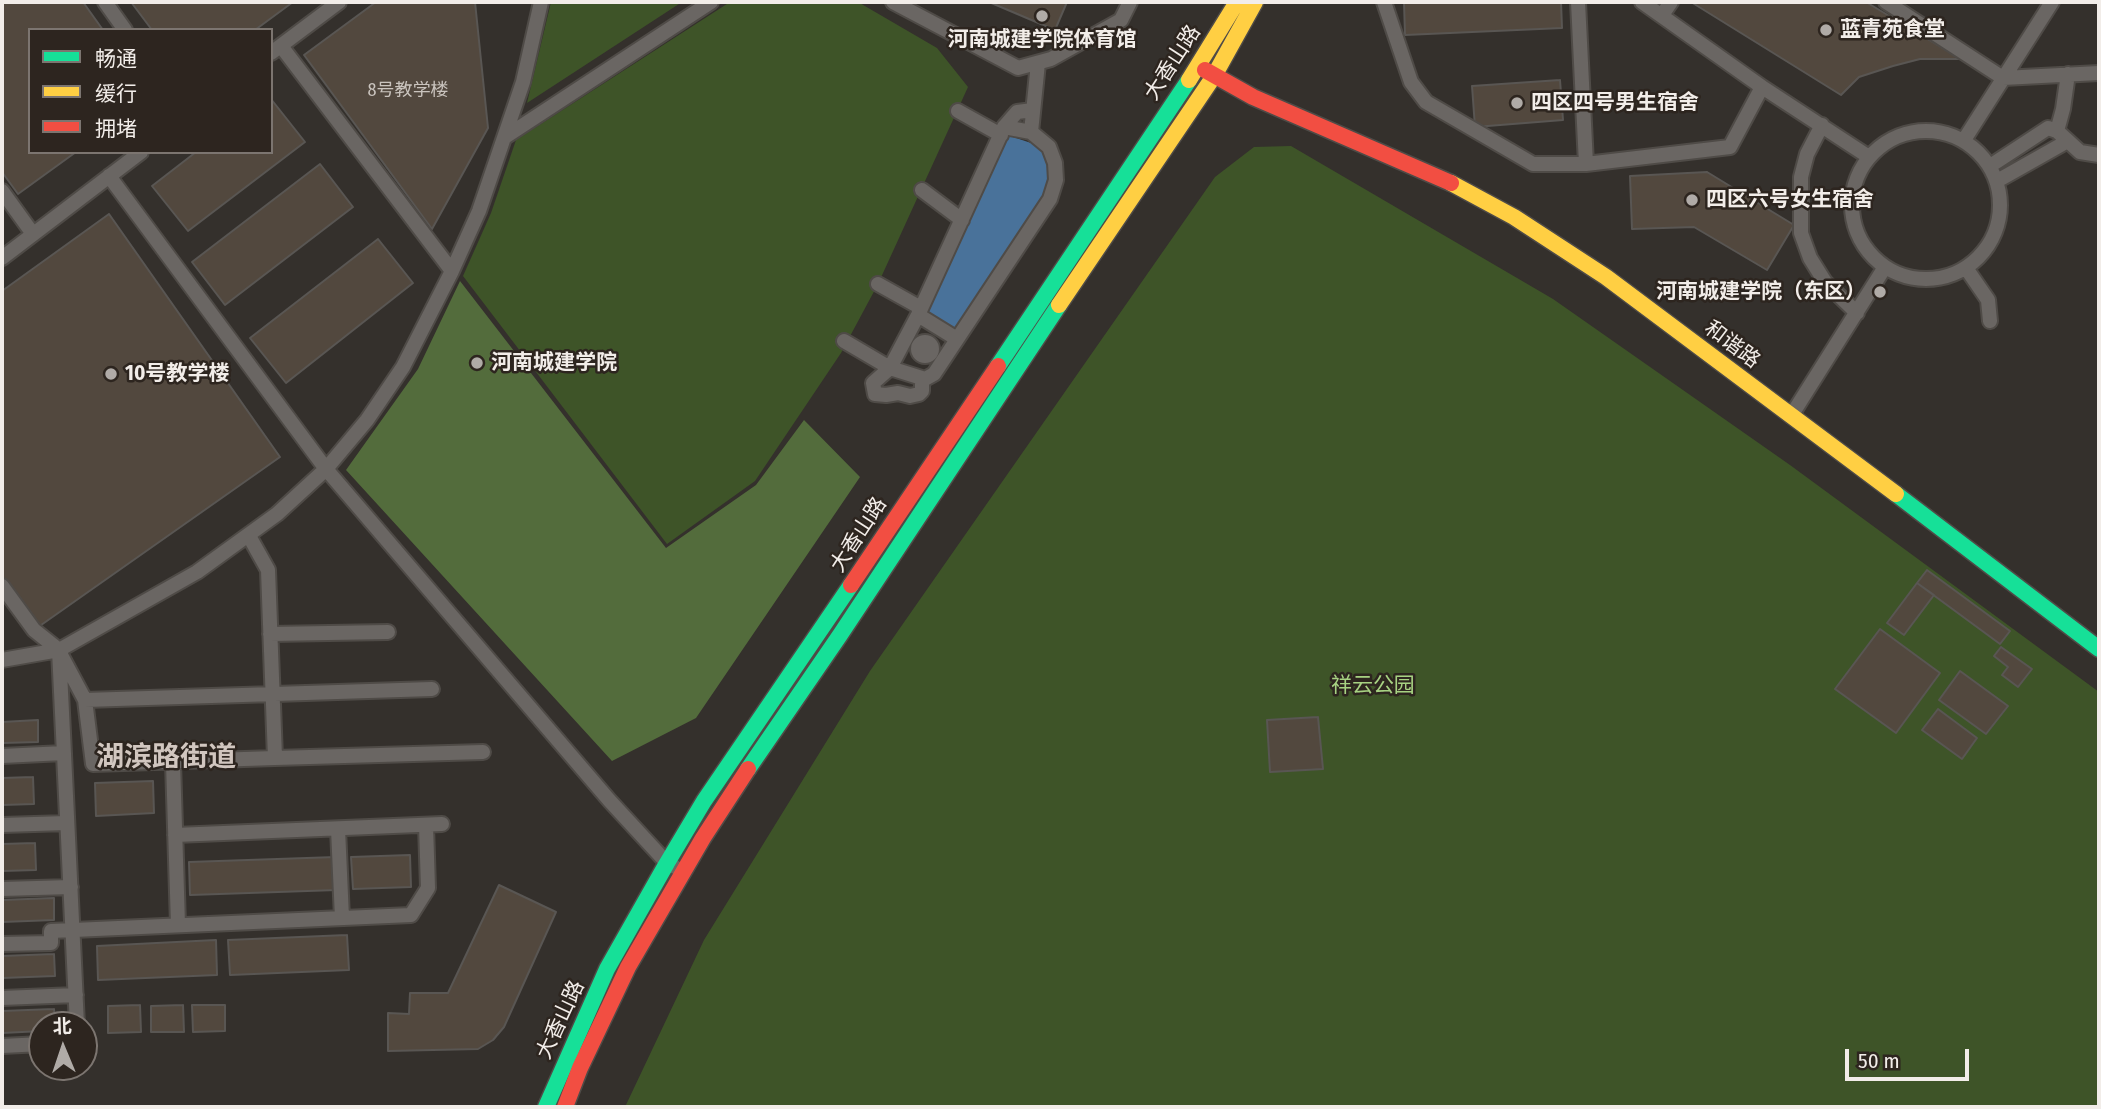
<!DOCTYPE html>
<meta charset="utf-8">
<style>
body{margin:0}
#map{position:relative;width:2101px;height:1109px;overflow:hidden;background:#34302c;font-family:"Fira Sans Condensed","Noto Sans SC",sans-serif}
canvas{display:block}
.frame{position:absolute;inset:0;border:4px solid #f2ede9;pointer-events:none}
.legend{position:absolute;left:28px;top:28px;width:245px;height:126px;box-sizing:border-box;background:#2d251f;border:2px solid #7c7570;margin:0;padding:9px 12px;list-style:none;font-size:21px;color:#f2ede9}
.legend li{display:flex;align-items:center;gap:14px;height:35px}
.legend b{width:35px;border:2px solid #7c7570}
.north{position:absolute;left:28px;top:1011px;width:70px;height:70px;box-sizing:border-box;background:#2d251f;border:2px solid #7c7570;border-radius:50%;rotate:358deg;font-size:19px;font-weight:700;line-height:28px;text-align:center;color:#f2ede9}
.north::after{content:'';display:block;margin:auto;width:24px;height:32px;background:#b0aba7;clip-path:polygon(50% 0,100% 100%,50% 72%,0 100%)}
.scale{position:absolute;left:1845px;top:1049px;width:124px;height:32px;box-sizing:border-box;border:4px solid #f2ede9;border-top:0;padding-left:9px;font-size:21px;line-height:24px;white-space:nowrap;color:#f2ede9;-webkit-text-stroke:5px #2d251f;paint-order:stroke}
</style>
<div id="map">
<canvas width="2101" height="1109"></canvas>
<div class="frame"></div>
<ul class="legend">
<li><b style="height:9px;background:#16e098"></b>畅通</li>
<li><b style="height:9px;background:#ffcf43"></b>缓行</li>
<li><b style="height:9px;background:#f24e42"></b>拥堵</li>
</ul>
<div class="north">北</div>
<div class="scale">50 m</div>
</div>
<script>
const ctx = document.querySelector('canvas').getContext('2d');
ctx.lineJoin = 'round';
function fill(path, color) { ctx.fillStyle = color; ctx.fill(path, 'evenodd'); }
const poly = rows => new Path2D(rows.map(r => 'M' + r).join(''));
function stroke(path, color, width, dash) { ctx.strokeStyle = color; ctx.lineWidth = width; ctx.lineCap = dash ? 'butt' : 'round'; ctx.setLineDash(dash || []); ctx.stroke(path); }
function write(font, color, halo, rows, align = 'center') {
  ctx.font = font + ' "Fira Sans Condensed","Noto Sans SC",sans-serif'; ctx.lineWidth = 5; ctx.setLineDash([]); ctx.textBaseline = 'middle'; ctx.strokeStyle = halo; ctx.fillStyle = color; for (const [text, x, y, turn = 0] of rows) {
    ctx.save(); ctx.translate(x, y); ctx.rotate((+turn || 0) * Math.PI / 180); ctx.textAlign = isNaN(turn) ? turn : align; if (halo) ctx.strokeText(text, 0, 0); ctx.fillText(text, 0, 0); ctx.restore();
  }
}
fill(poly([
 [551,2,682,2,527,103],
 [730,2,858,2,937,48,968,87,878,284,841,353,755,481,667,544,463,276,491,213,516,140],
 [1291,146,1553,299,1790,465,2099,692,2099,1107,625,1107,704,940,870,671,1215,177,1254,147]
]), '#3e5428');
fill(poly([
 [460,281,666,548,756,485,804,420,860,477,696,718,612,761,346,470,418,369]
]), '#536c3c');
fill(poly([
 [1007,135,1040,146,1047,157,1048,187,1039,205,955,331,925,314]
]), '#49729a');
const building = poly([
 [2,2,83,2,103,30,30,30,30,152,76,152,18,194,2,172,2,2],
 [131,2,293,2,255,30,152,30,131,2],
 [376,2,475,2,488,128,432,229,304,55,376,2],
 [989,2,1067,2,1055,30,989,2],
 [1404,2,1561,2,1562,28,1405,35,1404,2],
 [1691,2,1866,2,1961,59,1920,59,1893,66,1859,77,1841,95,1691,2],
 [1560,80,1563,120,1475,127,1472,86,1560,80],
 [271,99,305,142,188,231,152,186,196,152,271,152,271,99],
 [320,164,353,207,225,305,192,262,320,164],
 [1707,172,1794,225,1767,270,1694,227,1632,229,1630,176,1707,172],
 [109,214,280,457,34,630,2,581,2,291,109,214],
 [378,239,413,283,286,383,250,338,378,239],
 [1927,570,2010,631,2000,644,1917,583,1927,570],
 [1917,583,1934,595,1904,635,1887,623,1917,583],
 [1880,629,1940,673,1896,733,1835,689,1880,629],
 [2001,647,2032,669,2018,687,2002,675,2008,667,1994,656,2001,647],
 [1960,671,2008,706,1986,734,1939,700,1960,671],
 [1938,709,1977,738,1962,759,1922,730,1938,709],
 [1318,717,1323,769,1270,772,1267,720,1318,717],
 [38,720,38,742,2,743,2,722,38,720],
 [33,777,34,804,2,805,2,778,33,777],
 [153,781,154,813,96,816,95,783,153,781],
 [35,843,36,870,2,871,2,844,35,843],
 [410,855,411,887,353,889,351,857,410,855],
 [336,857,337,890,190,895,189,862,336,857],
 [499,885,556,912,504,1027,493,1040,478,1049,388,1051,388,1013,409,1014,410,993,448,993,499,885],
 [54,898,54,920,2,922,2,900,54,898],
 [347,935,349,970,230,975,228,940,347,935],
 [216,940,217,975,98,980,97,946,216,940],
 [54,954,55,976,2,978,2,956,54,954],
 [140,1005,141,1032,108,1033,108,1006,140,1005],
 [183,1005,184,1032,151,1032,151,1006,183,1005],
 [192,1005,225,1005,225,1031,193,1032,192,1005],
 [54,1009,55,1025,42,1025,42,1031,2,1033,2,1011,54,1009]
]);
fill(building, '#52483e');
stroke(building, '#595653', 2);
const street = poly([
 [105,2,125,30],
 [893,2,1018,68,1051,59,1121,20,1130,2],
 [1384,2,1411,82,1426,102,1533,164,1586,164,1578,2],
 [1642,2,1762,87,1869,157],
 [1886,2,2003,78,2099,73],
 [1662,15,1671,2],
 [281,46,452,271],
 [271,53,339,2],
 [958,111,1001,135],
 [1822,125,1807,154,1801,177,1801,233,1810,258,1825,282,1857,313],
 [1004,127,1017,112,1033,110],
 '1852 205a74 74 0 1 1 148 0a74 74 0 1 1-148 0Z',
 [2057,131,2063,109,2068,74],
 [1031,132,1004,127,918,315,890,368,925,379,934,374,1050,199,1056,180,1055,163,1049,147,1031,132,1038,63],
 [505,137,711,2],
 [1964,140,2052,2],
 [1586,164,1730,147,1762,87],
 [1990,166,2048,128,2057,131,2080,152,2099,155],
 [109,176,326,469,609,800,667,863,675,867],
 [1997,181,2066,142],
 [922,190,962,220],
 [2,191,33,234],
 [2,258,141,152],
 [1966,268,1988,300,1990,321],
 [878,284,921,308],
 [918,315,957,339],
 [844,341,890,368,873,383,875,394,886,395,898,393,910,396,919,394,922,391,922,378],
 '918 349a7 7 0 1 1 14 0a7 7 0 1 1-14 0Z',
 [1791,416,1885,267],
 [2,586,34,630,59,650,77,1025],
 [270,634,388,632],
 [61,655,85,700,432,689],
 [2,660,59,650,197,572,277,514,326,469,367,420,403,367,452,271,479,211,523,82,541,2],
 [85,700,93,764,275,758,268,570,249,536],
 [2,756,64,753],
 [275,758,483,752],
 [173,762,178,925],
 [2,825,67,823],
 [338,829,342,918],
 [175,835,442,824],
 [2,889,71,887],
 [2,944,51,943,51,931,411,915,428,888,426,825],
 [2,998,76,995],
 [2,1046,42,1044]
]);
const fast = poly([
 [998,366,1189,80],
 [1896,494,2099,649],
 [748,769,840,635,1059,305],
 [546,1107,607,969,667,863,704,801,851,585]
]);
const slow = poly([
 [1189,80,1237,2],
 [1451,183,1514,217,1606,277,1896,494],
 [1059,305,1214,76,1255,2]
]);
const jam = poly([
 [1205,70,1253,97,1451,183],
 [851,585,998,366],
 [565,1107,580,1068,628,967,703,838,748,769]
]);
stroke(street, '#4f4b47', 18);
stroke(fast, '#4f4b47', 19);
stroke(slow, '#4f4b47', 19);
stroke(jam, '#4f4b47', 19);
stroke(street, '#6a6663', 14);
stroke(fast, '#16e098', 16);
stroke(slow, '#ffcf43', 16);
stroke(jam, '#f24e42', 16);
for (const [x, y, r, color] of [
 [1042,16,7,"#b0aba7"],
 [1826,30,7,"#b0aba7"],
 [1517,103,7,"#b0aba7"],
 [1692,200,7,"#b0aba7"],
 [1880,292,7,"#b0aba7"],
 [477,363,7,"#b0aba7"],
 [111,374,7,"#b0aba7"]
]) { const dot = new Path2D(); dot.arc(x, y, r, 0, 2 * Math.PI); ctx.fillStyle = color; ctx.fill(dot); stroke(dot, '#2d251f', 2.5); }
write('18px', '#cac4be', null, [
 ["8号教学楼",408,91]
]);
write('bold 21px', '#f2ede9', '#2d251f', [
 ["蓝青苑食堂",1840,30],
 ["河南城建学院体育馆",1042,40,"center"],
 ["四区四号男生宿舍",1531,103],
 ["四区六号女生宿舍",1706,200],
 ["河南城建学院（东区）",1866,292,"right"],
 ["河南城建学院",491,363],
 ["10号教学楼",125,374]
], 'left');
write('21px', '#f2ede9', '#2d251f', [
 ["大香山路",1173,63,-57],
 ["和谐路",1732,345,37],
 ["大香山路",859,535,-57],
 ["大香山路",561,1020,-65]
]);
write('21px', '#a7d282', '#2d251f', [
 ["祥云公园",1373,686]
]);
write('bold 28px', '#d1c6bf', '#2d251f', [
 ["湖滨路街道",166,758]
]);
</script>
